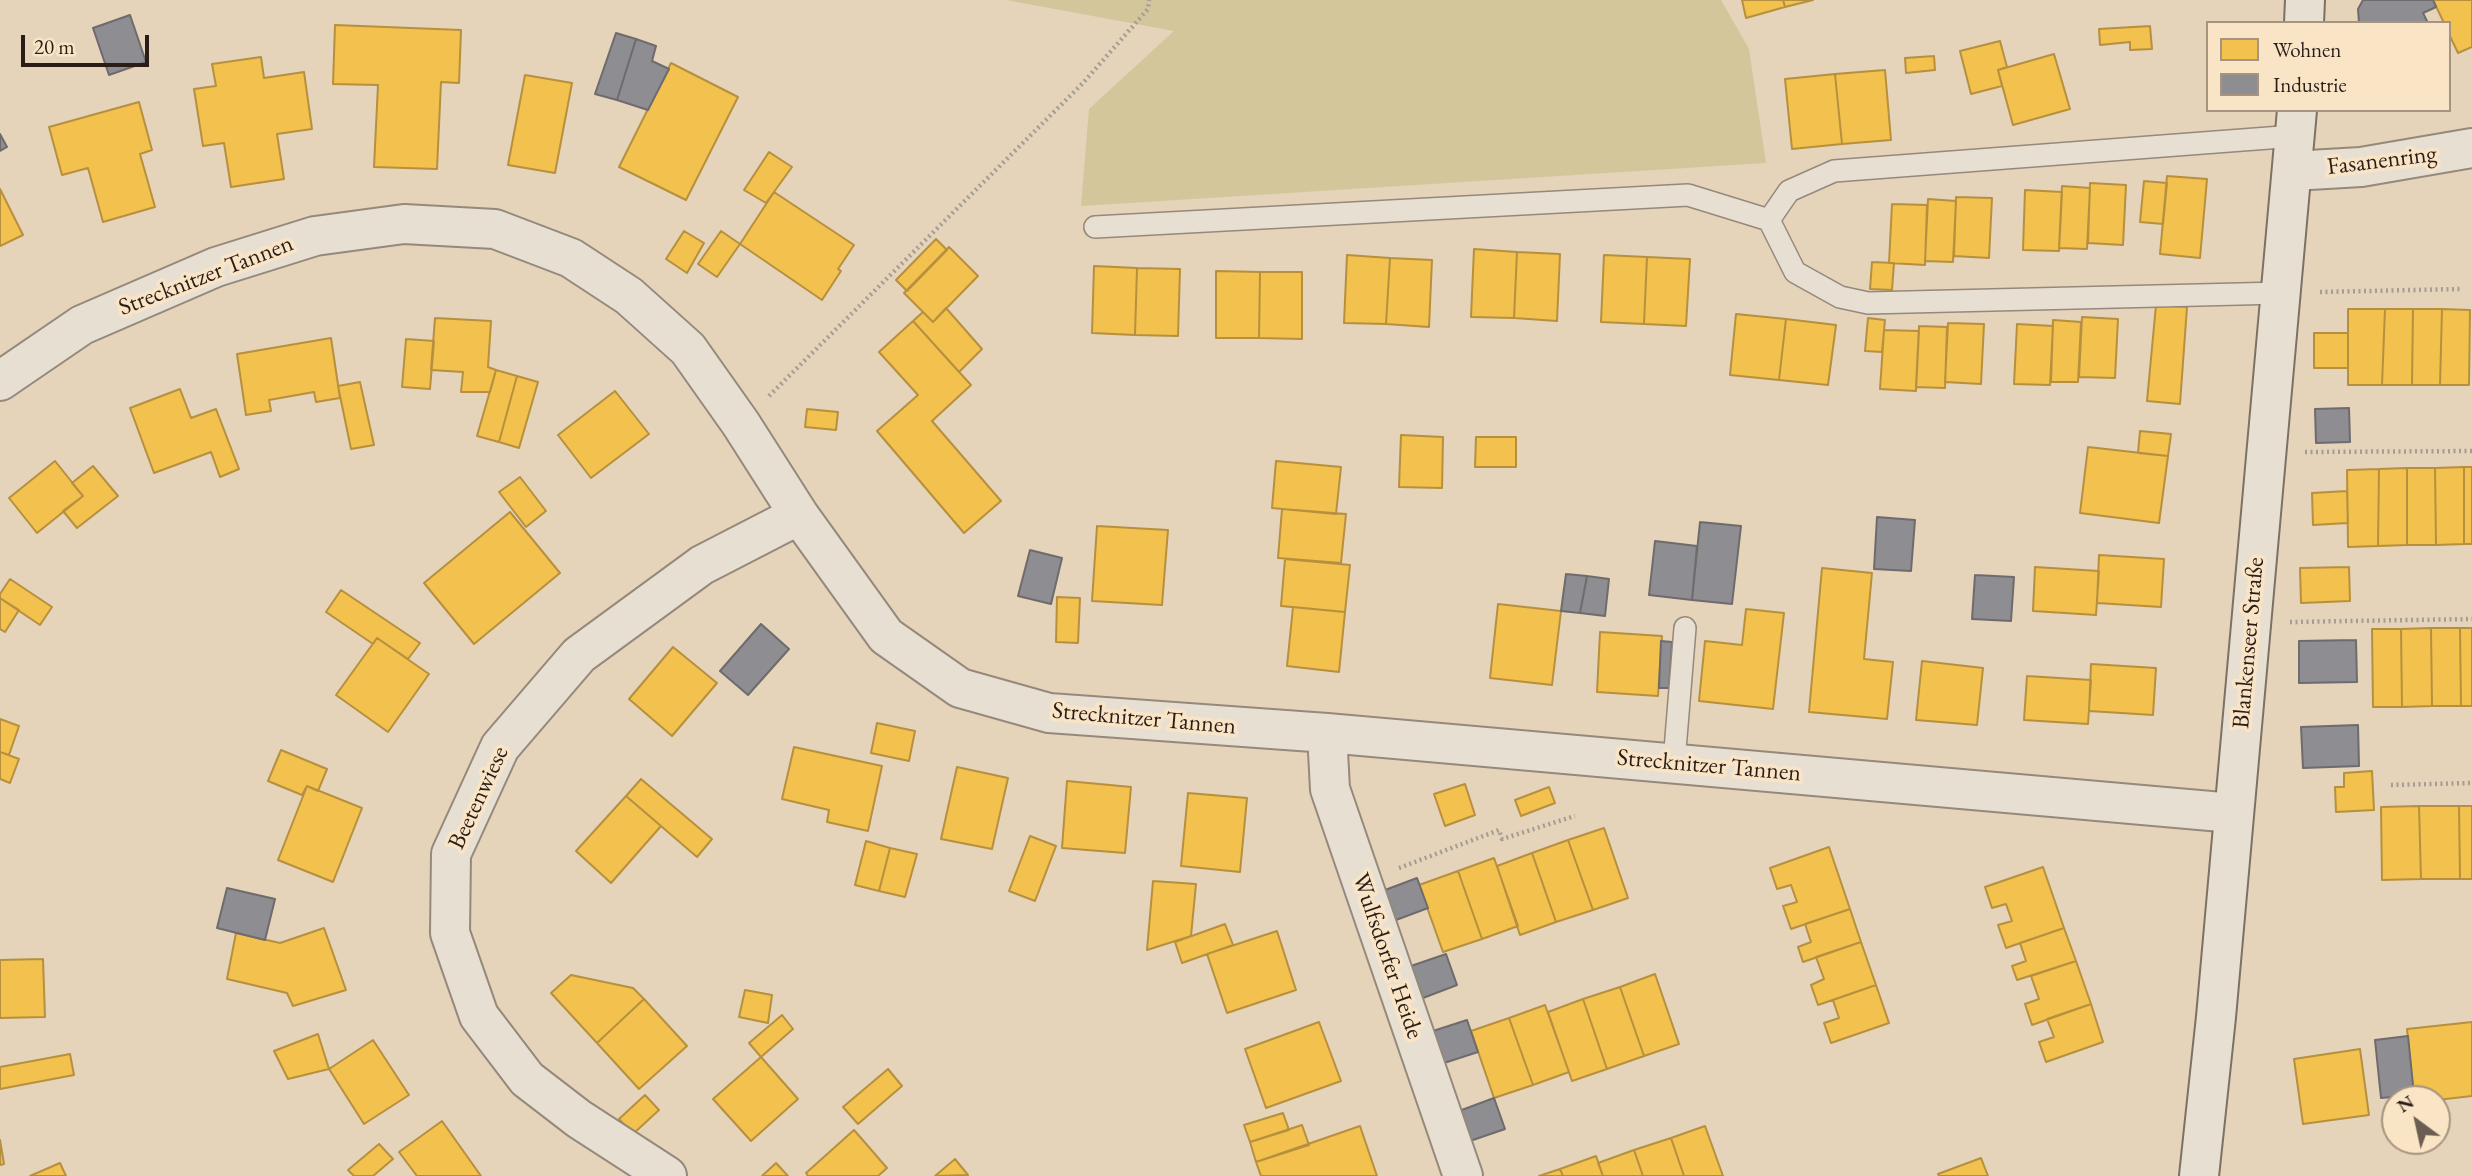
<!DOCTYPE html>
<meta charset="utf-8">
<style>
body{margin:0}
#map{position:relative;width:2472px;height:1176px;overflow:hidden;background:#e5d3ba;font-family:"EB Garamond",serif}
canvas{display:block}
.legend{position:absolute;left:2206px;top:21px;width:245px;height:91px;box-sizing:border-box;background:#fae4c6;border:2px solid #a79480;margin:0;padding:9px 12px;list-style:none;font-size:21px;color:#2a1d18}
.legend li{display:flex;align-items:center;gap:14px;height:35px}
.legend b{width:35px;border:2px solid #a79480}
.north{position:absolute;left:2381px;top:1085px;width:70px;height:70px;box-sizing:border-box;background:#fae4c6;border:2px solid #a79480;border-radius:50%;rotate:327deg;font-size:19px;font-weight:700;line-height:28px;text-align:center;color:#2a1d18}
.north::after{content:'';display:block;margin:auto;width:24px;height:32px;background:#6b5d51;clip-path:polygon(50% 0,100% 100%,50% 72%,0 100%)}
.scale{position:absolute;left:21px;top:35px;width:128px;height:32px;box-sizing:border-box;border:4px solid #2a1d18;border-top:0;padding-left:9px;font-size:21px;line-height:24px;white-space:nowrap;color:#2a1d18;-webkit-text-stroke:5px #fae4c6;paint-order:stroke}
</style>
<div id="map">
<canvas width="2472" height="1176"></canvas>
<ul class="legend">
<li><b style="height:19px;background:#f2c14e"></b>Wohnen</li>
<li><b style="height:19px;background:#8d8d92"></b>Industrie</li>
</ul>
<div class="north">N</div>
<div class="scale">20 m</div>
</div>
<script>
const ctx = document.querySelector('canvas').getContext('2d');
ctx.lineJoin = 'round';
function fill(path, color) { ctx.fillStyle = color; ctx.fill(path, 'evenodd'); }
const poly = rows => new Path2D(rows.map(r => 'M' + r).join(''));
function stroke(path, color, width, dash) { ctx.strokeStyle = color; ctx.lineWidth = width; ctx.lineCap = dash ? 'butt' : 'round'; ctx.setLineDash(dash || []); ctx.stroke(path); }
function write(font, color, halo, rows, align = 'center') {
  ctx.font = font + ' "EB Garamond",serif'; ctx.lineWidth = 7; ctx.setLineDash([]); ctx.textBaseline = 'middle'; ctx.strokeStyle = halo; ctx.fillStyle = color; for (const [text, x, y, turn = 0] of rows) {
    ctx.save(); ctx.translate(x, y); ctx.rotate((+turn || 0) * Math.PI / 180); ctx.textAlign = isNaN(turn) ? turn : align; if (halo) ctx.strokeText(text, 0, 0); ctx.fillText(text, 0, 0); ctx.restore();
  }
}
fill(poly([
 [1006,0,1721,0,1749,49,1766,163,1081,206,1089,109,1174,31]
]), '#d3c69b');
const homes = poly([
 [1742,0,1783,0,1785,7,1746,18,1742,0],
 [1783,0,1813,0,1785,7,1783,0],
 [2433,0,2472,0,2472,47,2458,53,2449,34,2449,23,2444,23,2433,0],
 [335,25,461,30,459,83,441,82,437,169,374,167,378,85,333,84,335,25],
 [2150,26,2152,49,2130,50,2130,42,2100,45,2099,29,2150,26],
 [2000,41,2007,67,1998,70,2002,86,1971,94,1960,51,2000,41],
 [2054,54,2070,109,2013,125,1998,70,2054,54],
 [1934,56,1935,70,1906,73,1905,58,1934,56],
 [261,57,264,78,304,72,312,129,277,134,284,179,231,187,224,143,203,146,194,89,216,86,212,64,261,57],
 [671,63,738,97,686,200,619,167,671,63],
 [1885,70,1891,140,1842,144,1835,74,1885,70],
 [1835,74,1842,144,1792,149,1785,79,1835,74],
 [525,75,572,83,555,173,508,165,525,75],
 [139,102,152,150,140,154,155,207,103,222,88,168,62,175,49,127,139,102],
 [769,152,792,167,766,203,744,190,769,152],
 [2167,176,2207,179,2200,258,2160,254,2167,176],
 [2144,181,2167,183,2163,224,2140,222,2144,181],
 [2090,183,2126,185,2123,245,2088,243,2090,183],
 [2062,186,2090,188,2087,249,2059,248,2062,186],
 [0,189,23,235,0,246,0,189],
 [2025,190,2062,192,2059,251,2023,250,2025,190],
 [774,192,854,245,838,269,841,271,822,300,740,244,774,192],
 [1956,197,1992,198,1989,258,1954,256,1956,197],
 [1928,199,1956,201,1953,262,1925,261,1928,199],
 [1892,204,1927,205,1925,265,1889,263,1892,204],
 [684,231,704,243,687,273,666,259,684,231],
 [721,231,740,244,717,277,698,264,721,231],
 [936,239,947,250,907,291,896,280,936,239],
 [949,247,978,276,933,322,904,293,949,247],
 [1474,249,1517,252,1514,318,1471,317,1474,249],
 [1517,252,1560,254,1557,321,1514,318,1517,252],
 [1347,255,1390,258,1386,324,1344,323,1347,255],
 [1604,255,1647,257,1644,324,1601,322,1604,255],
 [1647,257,1690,259,1686,326,1644,324,1647,257],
 [1390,258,1432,260,1429,327,1386,324,1390,258],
 [1872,262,1894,263,1892,290,1870,289,1872,262],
 [1094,266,1137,268,1135,335,1092,333,1094,266],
 [1137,268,1180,269,1178,336,1135,335,1137,268],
 [1216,271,1260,272,1259,338,1216,338,1216,271],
 [1260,272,1302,272,1302,339,1259,338,1260,272],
 [2156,305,2187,307,2180,404,2147,401,2156,305],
 [946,308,982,349,959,372,913,321,923,312,933,322,946,308],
 [2348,309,2385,309,2382,385,2348,385,2348,309],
 [2385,309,2413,309,2412,385,2382,385,2385,309],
 [2413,309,2442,309,2440,385,2412,385,2413,309],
 [2442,309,2470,310,2469,385,2440,385,2442,309],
 [1736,314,1786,319,1779,380,1730,375,1736,314],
 [2082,317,2118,319,2115,378,2079,377,2082,317],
 [435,318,491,321,488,367,496,370,490,392,461,392,463,372,431,370,435,318],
 [1868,318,1885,320,1882,352,1865,351,1868,318],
 [1786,319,1836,325,1828,385,1779,380,1786,319],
 [2053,320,2081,322,2078,382,2051,382,2053,320],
 [913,321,971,385,932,421,1001,501,964,533,877,431,918,395,879,352,913,321],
 [1948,323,1984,324,1981,384,1945,382,1948,323],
 [2017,324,2053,326,2050,385,2014,384,2017,324],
 [1919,326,1947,327,1945,388,1916,387,1919,326],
 [1884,330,1919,331,1916,391,1880,389,1884,330],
 [2314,333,2348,333,2348,368,2314,368,2314,333],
 [331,338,340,398,316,402,314,392,269,400,271,411,246,415,237,354,331,338],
 [406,339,434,341,430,389,402,387,406,339],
 [496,370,517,376,499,442,477,436,496,370],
 [517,376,538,382,519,448,499,442,517,376],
 [360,382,374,445,351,449,338,386,360,382],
 [180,389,191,418,216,409,239,469,220,477,211,452,154,473,130,408,180,389],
 [615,391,649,434,591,478,558,435,615,391],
 [807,409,838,412,836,430,805,427,807,409],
 [2140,431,2171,434,2168,456,2138,453,2140,431],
 [1401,435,1443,437,1442,488,1399,487,1401,435],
 [1476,437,1516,437,1516,467,1475,467,1476,437],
 [2088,447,2168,456,2159,523,2080,513,2088,447],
 [55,461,83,496,37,533,9,498,55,461],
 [1276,461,1341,467,1336,514,1272,508,1276,461],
 [93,466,118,496,77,528,63,511,83,496,72,483,93,466],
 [2464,467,2464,544,2436,545,2435,468,2464,467],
 [2464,467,2472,467,2472,544,2464,544,2464,467],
 [2407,468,2407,545,2378,546,2379,469,2407,468],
 [2407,468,2435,468,2436,545,2407,545,2407,468],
 [2379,469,2378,546,2348,547,2347,470,2379,469],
 [520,477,546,511,526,527,499,492,520,477],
 [2347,491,2348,523,2313,525,2312,493,2347,491],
 [1282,509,1346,514,1341,563,1278,558,1282,509],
 [510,512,560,573,474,644,424,583,510,512],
 [1097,526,1168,530,1162,605,1092,601,1097,526],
 [2099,555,2164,559,2161,607,2097,603,2099,555],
 [1285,559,1350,565,1345,612,1281,606,1285,559],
 [2035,567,2099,571,2096,615,2033,611,2035,567],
 [2349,567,2350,601,2301,603,2300,568,2349,567],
 [1822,568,1872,573,1864,659,1893,662,1887,719,1809,712,1822,568],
 [10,579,52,607,40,625,0,598,0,594,10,579],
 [341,590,420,643,408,659,377,638,373,644,326,612,341,590],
 [1057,597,1080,598,1078,643,1056,642,1057,597],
 [0,598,19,610,5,632,0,629,0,598],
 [1498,604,1561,611,1552,685,1490,678,1498,604],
 [1293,607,1345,612,1339,672,1287,666,1293,607],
 [1746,609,1784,613,1773,709,1699,701,1705,641,1742,645,1746,609],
 [2431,628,2432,706,2402,707,2401,629,2431,628],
 [2431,628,2460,628,2461,706,2432,706,2431,628],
 [2460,628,2472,628,2472,706,2461,706,2460,628],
 [2372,629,2401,629,2402,707,2373,707,2372,629],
 [1600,632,1662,636,1658,696,1597,692,1600,632],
 [377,638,429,674,388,732,336,695,377,638],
 [673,647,717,683,672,736,629,699,673,647],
 [1922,661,1983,668,1977,725,1916,720,1922,661],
 [2091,664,2156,668,2153,715,2089,711,2091,664],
 [2027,676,2091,680,2088,724,2024,720,2027,676],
 [0,719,19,726,9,755,0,752,0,719],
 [877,723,915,731,909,761,871,753,877,723],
 [794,747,882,766,868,831,827,822,829,810,782,799,794,747],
 [281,750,327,769,318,791,307,786,302,795,268,781,281,750],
 [0,752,19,759,10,783,0,779,0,752],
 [957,767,1008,778,992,849,941,839,957,767],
 [2372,771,2374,810,2336,812,2335,787,2344,787,2344,773,2372,771],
 [641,779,712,839,697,857,626,796,641,779],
 [1067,781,1131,787,1125,853,1062,848,1067,781],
 [1465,784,1475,815,1445,826,1434,794,1465,784],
 [307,786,362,808,333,882,278,860,307,786],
 [1549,787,1555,803,1521,816,1515,800,1549,787],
 [1188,793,1247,798,1240,872,1181,866,1188,793],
 [626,796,661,826,611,883,576,851,626,796],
 [2419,806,2459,806,2460,879,2421,879,2419,806],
 [2419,806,2421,879,2382,880,2381,807,2419,806],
 [2459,806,2472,806,2472,879,2460,879,2459,806],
 [1604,828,1628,898,1593,910,1568,840,1604,828],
 [1030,836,1056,846,1035,901,1009,891,1030,836],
 [1568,840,1593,910,1556,922,1532,853,1568,840],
 [866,841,890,848,879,891,855,885,866,841],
 [1829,847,1850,909,1791,929,1783,906,1797,902,1791,885,1777,889,1770,868,1829,847],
 [890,848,917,854,905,897,879,891,890,848],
 [1532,853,1556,922,1520,935,1497,866,1532,853],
 [1494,858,1518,926,1482,939,1458,871,1494,858],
 [2043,867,2064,928,2006,948,1998,925,2012,921,2006,904,1992,908,1985,887,2043,867],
 [1458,871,1482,939,1443,952,1419,885,1458,871],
 [1153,881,1196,884,1191,936,1147,950,1153,881],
 [1850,909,1861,942,1803,962,1798,947,1811,942,1805,924,1850,909],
 [1225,924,1233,945,1182,963,1175,942,1225,924],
 [324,928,346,990,293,1006,287,993,227,979,236,933,280,943,324,928],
 [2064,928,2076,961,2017,980,2012,966,2026,961,2020,943,2064,928],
 [1277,931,1296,990,1227,1013,1207,954,1277,931],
 [1861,942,1876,985,1818,1005,1811,985,1824,979,1816,957,1861,942],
 [43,959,45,1017,0,1018,0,960,43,959],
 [2076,961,2091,1004,2032,1025,2025,1004,2039,999,2031,976,2076,961],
 [1655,974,1679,1044,1644,1056,1620,987,1655,974],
 [571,975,633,988,644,999,597,1043,551,993,571,975],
 [1876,985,1889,1023,1831,1043,1824,1023,1839,1018,1833,1000,1876,985],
 [1620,987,1644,1056,1607,1069,1583,999,1620,987],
 [745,990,772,995,768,1023,739,1017,745,990],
 [644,999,687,1046,639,1089,597,1043,644,999],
 [1583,999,1607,1069,1572,1081,1548,1012,1583,999],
 [2091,1004,2103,1042,2046,1062,2039,1042,2054,1037,2047,1019,2091,1004],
 [1545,1005,1569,1072,1533,1085,1509,1018,1545,1005],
 [782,1015,793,1029,761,1057,749,1043,782,1015],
 [1509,1018,1533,1085,1494,1098,1471,1031,1509,1018],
 [1319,1022,1341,1081,1266,1108,1245,1049,1319,1022],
 [2472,1022,2472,1096,2437,1100,2414,1099,2407,1029,2472,1022],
 [318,1034,329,1069,288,1079,274,1051,318,1034],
 [373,1040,409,1095,364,1124,329,1069,373,1040],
 [2360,1049,2369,1115,2303,1124,2294,1059,2360,1049],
 [70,1054,74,1075,0,1089,0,1067,70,1054],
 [761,1057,798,1099,751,1141,713,1099,761,1057],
 [888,1069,902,1086,858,1124,843,1107,888,1069],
 [645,1095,659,1110,633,1134,619,1119,645,1095],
 [1283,1113,1289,1130,1250,1142,1244,1125,1283,1113],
 [442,1121,481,1176,417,1176,399,1152,442,1121],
 [1302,1125,1309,1145,1256,1162,1250,1142,1302,1125],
 [1360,1126,1377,1176,1261,1176,1256,1162,1360,1126],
 [1705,1126,1723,1176,1684,1176,1671,1138,1705,1126],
 [854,1130,887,1168,878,1176,808,1176,806,1173,854,1130],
 [1671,1138,1684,1176,1643,1176,1634,1150,1671,1138],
 [0,1140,4,1164,0,1165,0,1140],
 [379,1144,393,1159,373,1176,354,1176,348,1170,379,1144],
 [1634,1150,1643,1176,1603,1176,1598,1163,1634,1150],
 [1596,1156,1603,1176,1563,1176,1560,1169,1596,1156],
 [1981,1158,1988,1176,1939,1176,1938,1174,1981,1158],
 [955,1159,968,1175,935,1176,955,1159],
 [60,1163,66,1176,30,1176,60,1163],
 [776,1163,788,1176,762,1176,776,1163],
 [1560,1169,1563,1176,1539,1176,1560,1169]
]);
fill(homes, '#f2c14e');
stroke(homes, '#b6903e', 2);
const industry = poly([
 [2363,0,2433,0,2436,7,2423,13,2428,23,2359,23,2358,9,2363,0],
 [130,15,146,62,109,75,93,28,130,15],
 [616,33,636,39,617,100,595,94,616,33],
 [636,39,656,46,652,61,669,69,648,110,617,100,636,39],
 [0,134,7,147,0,151,0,134],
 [2349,408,2350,442,2316,443,2315,409,2349,408],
 [1877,517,1915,520,1911,571,1874,569,1877,517],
 [1700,522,1741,526,1732,604,1692,600,1700,522],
 [1655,541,1697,546,1692,600,1649,595,1655,541],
 [1030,550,1062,558,1051,604,1018,596,1030,550],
 [1566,574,1587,576,1580,613,1561,611,1566,574],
 [1975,575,2014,577,2011,621,1972,619,1975,575],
 [1587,576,1609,579,1605,616,1580,613,1587,576],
 [761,624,789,649,748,695,720,671,761,624],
 [2356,640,2357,682,2299,683,2299,641,2356,640],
 [1661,641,1672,642,1669,688,1659,688,1661,641],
 [2358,725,2359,766,2303,768,2301,727,2358,725],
 [1417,878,1428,908,1396,920,1385,890,1417,878],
 [227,888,275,899,265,940,217,928,227,888],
 [1446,954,1457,985,1423,998,1411,966,1446,954],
 [1467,1020,1478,1052,1444,1063,1433,1031,1467,1020],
 [2408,1036,2414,1095,2381,1098,2375,1040,2408,1036],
 [1494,1098,1505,1129,1470,1141,1459,1111,1494,1098]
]);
fill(industry, '#8d8d92');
stroke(industry, '#6f6b6d', 2);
const service = poly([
 [1769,220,1789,191,1834,171,2295,136],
 [1095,227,1688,195,1769,220,1795,272,1840,297,1868,303,2281,293],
 [1674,762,1685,628]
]);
const minor = poly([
 [2292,171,2361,167,2472,148],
 [0,381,82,325,216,267,315,236,404,224,495,229,571,258,629,296,688,349,741,424,799,515,886,636,960,688,1049,713,1327,733,2233,813],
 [1327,733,1330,789,1463,1176],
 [667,1176,579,1119,527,1079,479,1016,450,933,451,854,500,747,579,655,702,565,799,515]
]);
const secondary = poly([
 [2304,23,2305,0],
 [2199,1176,2216,1017,2297,110]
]);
stroke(service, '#94897b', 24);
stroke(minor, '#94897b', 42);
stroke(secondary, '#7b7164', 42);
stroke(poly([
 [2320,292,2460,289],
 [769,396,1083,83,1148,9,1149,0],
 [2305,452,2472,451],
 [2290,622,2472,619],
 [2391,785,2472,783],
 [1399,868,1499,830,1502,839,1575,816]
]), '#a59d94', 4.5, [2, 3.5]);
stroke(service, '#e8dfd3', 21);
stroke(minor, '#e8dfd3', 38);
stroke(secondary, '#e8dfd3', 38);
write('24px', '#2a1d18', '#fae4c6', [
 ["Fasanenring",2382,161,-7],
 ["Strecknitzer Tannen",206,276,-21],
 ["Blankenseer Straße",2249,643,-85],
 ["Strecknitzer Tannen",1144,719,5],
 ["Strecknitzer Tannen",1709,766,5],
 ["Beetenwiese",479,798,-65],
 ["Wulfsdorfer Heide",1387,956,71]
]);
</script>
